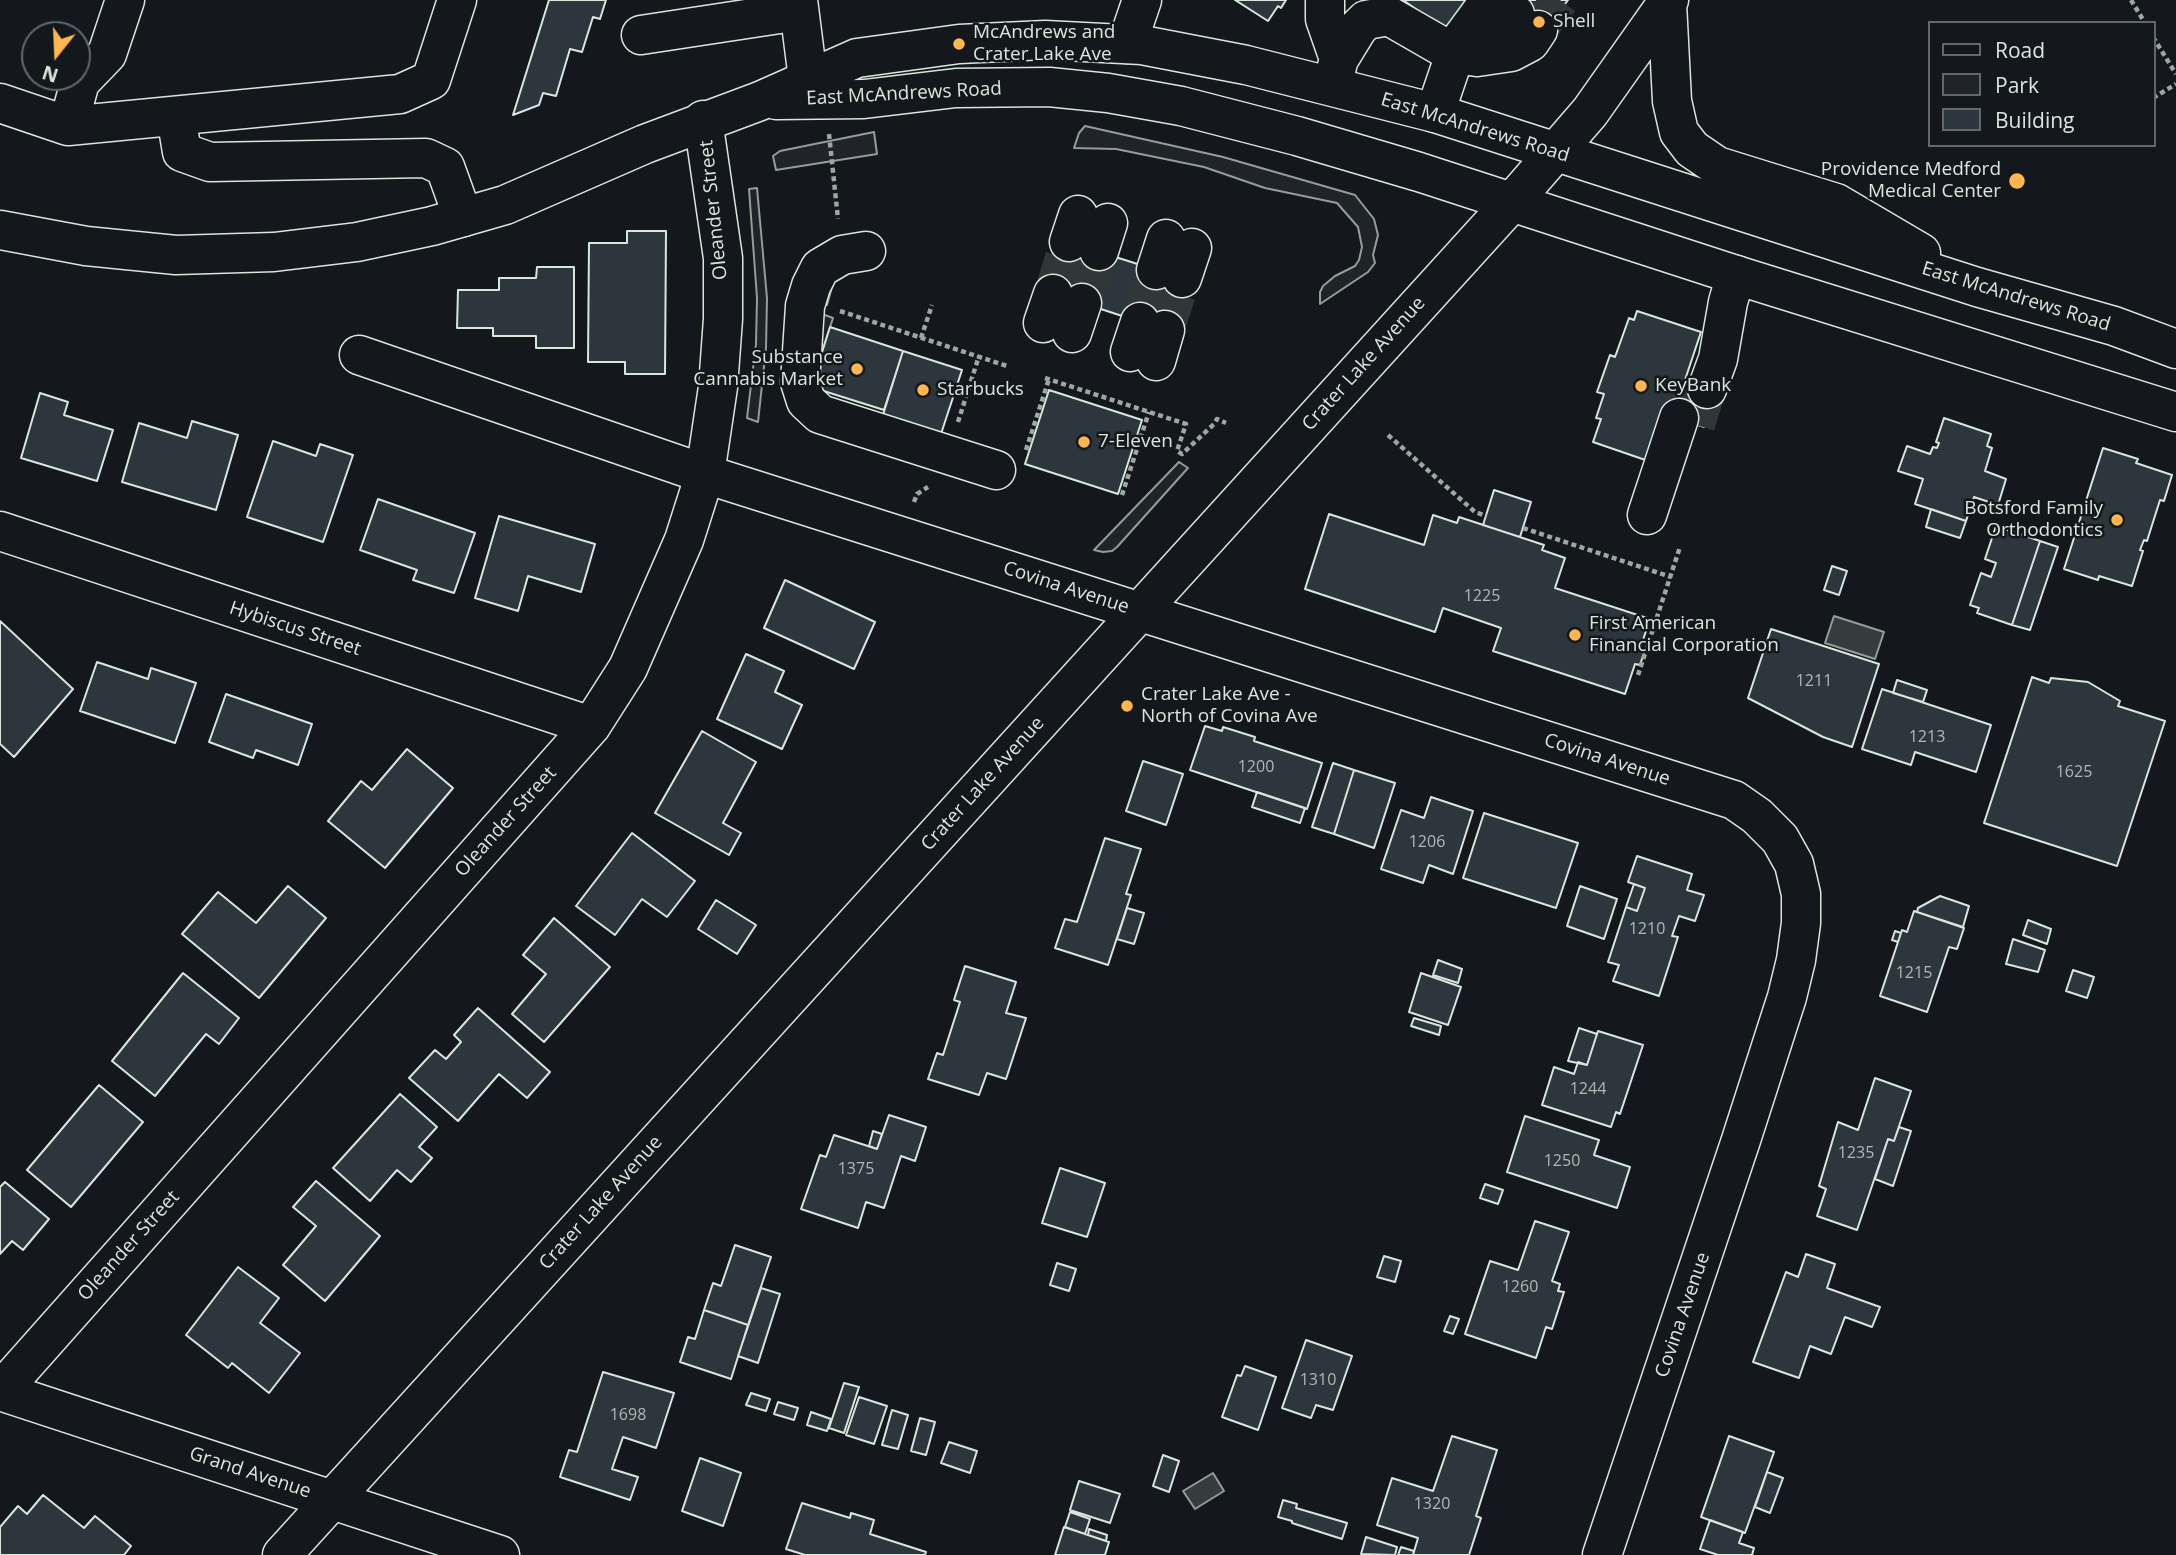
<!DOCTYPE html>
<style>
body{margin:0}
#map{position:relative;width:2176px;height:1555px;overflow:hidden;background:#14181c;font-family:"Open Sans",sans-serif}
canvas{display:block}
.legend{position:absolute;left:1928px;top:21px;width:228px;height:126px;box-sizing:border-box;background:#14181c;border:2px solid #626a69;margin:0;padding:9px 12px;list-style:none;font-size:21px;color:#d8e6dc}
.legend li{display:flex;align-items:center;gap:14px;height:35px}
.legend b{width:35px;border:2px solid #626a69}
.north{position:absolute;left:21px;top:21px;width:70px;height:70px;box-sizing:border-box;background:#14181c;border:2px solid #626a69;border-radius:50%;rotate:198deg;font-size:19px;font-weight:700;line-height:28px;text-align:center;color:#d8e6dc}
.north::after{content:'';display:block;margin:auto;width:24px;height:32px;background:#ffb74d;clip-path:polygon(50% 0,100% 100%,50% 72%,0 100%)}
</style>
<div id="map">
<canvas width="2176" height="1555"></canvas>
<ul class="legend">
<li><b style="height:9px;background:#14181c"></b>Road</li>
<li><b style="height:19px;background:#202428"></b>Park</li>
<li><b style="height:19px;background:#2c363c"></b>Building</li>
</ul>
<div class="north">N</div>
</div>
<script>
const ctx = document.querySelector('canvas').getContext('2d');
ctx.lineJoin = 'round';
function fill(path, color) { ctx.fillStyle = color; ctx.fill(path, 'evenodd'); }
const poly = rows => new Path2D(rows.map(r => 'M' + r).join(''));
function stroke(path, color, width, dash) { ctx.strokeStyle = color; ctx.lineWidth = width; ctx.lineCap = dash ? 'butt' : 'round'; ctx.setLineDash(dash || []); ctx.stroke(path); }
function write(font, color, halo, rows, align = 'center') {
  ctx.font = font + ' "Open Sans",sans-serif'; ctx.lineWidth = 5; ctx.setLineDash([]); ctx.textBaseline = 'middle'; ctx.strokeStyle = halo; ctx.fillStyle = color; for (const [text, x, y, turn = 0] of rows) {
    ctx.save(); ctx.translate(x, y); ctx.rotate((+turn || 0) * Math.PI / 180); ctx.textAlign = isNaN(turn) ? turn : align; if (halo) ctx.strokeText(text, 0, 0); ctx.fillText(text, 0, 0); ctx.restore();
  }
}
const green = poly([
 [1085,126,1223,157,1355,195,1374,219,1378,235,1373,255,1375,263,1368,272,1320,304,1320,292,1323,286,1335,276,1355,266,1359,260,1362,247,1358,227,1337,203,1265,188,1204,167,1116,149,1074,148,1079,133,1085,126],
 [874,132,877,154,776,170,773,156,780,151,874,132],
 [757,188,767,298,766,348,758,422,747,418,756,344,757,298,749,189,757,188],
 [834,280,827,305,824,305,822,314,833,318,811,387,816,313,834,280],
 [1179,462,1188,468,1117,547,1112,551,1103,552,1094,550,1179,462]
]);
fill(green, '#202428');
stroke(green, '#939e99', 2);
const water = poly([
 [1834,616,1884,632,1875,659,1825,643,1834,616],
 [1213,1473,1224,1491,1195,1509,1183,1491,1213,1473]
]);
fill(water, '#363b3e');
stroke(water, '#939e99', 2);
const building = poly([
 [549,0,606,0,600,19,593,17,582,52,570,49,556,96,543,93,539,105,513,115,549,0],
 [1235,0,1286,0,1281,8,1278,6,1268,21,1235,0],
 [1403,0,1466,0,1445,30,1403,0],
 [1496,0,1568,0,1543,34,1496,0],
 [627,231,666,231,665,374,625,374,625,362,588,362,589,243,627,243,627,231],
 [1062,240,1191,281,1174,333,1046,291,1062,240],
 [537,267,574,267,574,348,536,348,536,336,493,336,493,328,457,328,458,290,499,290,499,278,536,278,537,267],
 [1637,311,1701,332,1657,464,1593,442,1601,419,1596,418,1604,394,1597,392,1610,355,1615,357,1629,318,1634,320,1637,311],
 [830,327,903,351,884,410,811,387,830,327],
 [903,351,962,370,939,440,881,421,903,351],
 [1685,381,1716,392,1704,427,1673,416,1685,381],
 [1049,390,1142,420,1118,494,1025,464,1049,390],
 [40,393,68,402,64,415,113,430,97,481,21,458,40,393],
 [1944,418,1991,434,1987,446,1992,448,1985,471,2006,479,1998,505,1974,497,1966,521,1915,504,1923,479,1898,471,1907,446,1930,454,1933,447,1937,448,1939,443,1936,442,1944,418],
 [192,421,238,435,216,510,122,482,139,423,187,438,192,421],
 [273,441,316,456,320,444,353,455,323,542,247,517,273,441],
 [2103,448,2138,459,2136,463,2172,475,2164,501,2160,500,2147,541,2144,540,2140,550,2143,551,2132,586,2099,576,2098,580,2064,569,2103,448],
 [1494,490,1531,502,1520,537,1483,525,1494,490],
 [378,499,475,533,454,593,413,580,417,570,360,550,378,499],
 [1931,509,1966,521,1960,538,1926,527,1931,509],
 [1329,514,1424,545,1433,515,1457,523,1459,517,1544,545,1542,550,1565,558,1555,588,1650,619,1640,649,1645,650,1640,665,1635,664,1625,694,1493,651,1501,628,1443,608,1435,632,1305,589,1329,514],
 [499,516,595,544,581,592,528,576,518,611,475,598,499,516],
 [1996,526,2040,541,2012,625,1977,613,1979,608,1970,605,1981,573,1991,577,1996,563,1985,559,1996,526],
 [2040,541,2058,547,2030,630,2012,625,2040,541],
 [1832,566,1847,571,1839,595,1824,590,1832,566],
 [785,580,875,622,854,669,764,628,785,580],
 [0,621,73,689,14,757,0,744,0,621],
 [1771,629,1879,664,1852,747,1823,737,1748,698,1771,629],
 [746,654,784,671,775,692,802,705,782,749,717,719,746,654],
 [97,662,148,679,151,668,196,683,175,743,80,711,97,662],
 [2032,677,2049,683,2051,678,2088,682,2120,701,2118,706,2165,721,2117,866,1984,823,2032,677],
 [1897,680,1927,690,1923,702,1893,693,1897,680],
 [1882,689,1991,725,1976,772,1915,752,1911,765,1862,749,1882,689],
 [226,694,312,724,298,765,256,750,253,758,209,742,226,694],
 [1205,726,1222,731,1223,727,1255,737,1254,741,1322,763,1307,809,1190,770,1205,726],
 [702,731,756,762,723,823,741,833,729,855,655,813,702,731],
 [407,749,453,788,385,868,328,821,361,781,372,790,407,749],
 [1143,761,1183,774,1166,825,1126,811,1143,761],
 [1333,763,1354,770,1334,834,1312,827,1333,763],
 [1354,770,1395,783,1374,848,1334,834,1354,770],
 [1257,792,1305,808,1300,823,1252,807,1257,792],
 [1431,797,1473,811,1453,874,1429,865,1423,883,1381,869,1401,810,1424,818,1431,797],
 [1484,813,1578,843,1556,908,1463,878,1484,813],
 [632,833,695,881,667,917,642,899,615,935,576,906,632,833],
 [1105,838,1141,849,1126,894,1131,895,1108,965,1055,948,1065,919,1077,922,1105,838],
 [1637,856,1692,874,1687,890,1704,895,1695,921,1679,916,1672,936,1678,937,1659,996,1613,981,1619,965,1608,962,1626,907,1637,911,1645,888,1628,882,1637,856],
 [1634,884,1645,888,1637,911,1626,907,1634,884],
 [288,886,326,918,259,998,182,934,218,892,256,923,288,886],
 [1580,886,1617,899,1604,939,1567,926,1580,886],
 [1940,896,1969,906,1963,927,1917,912,1918,908,1940,896],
 [716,900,756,925,737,954,698,929,716,900],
 [1127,908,1144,913,1134,944,1117,939,1127,908],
 [1914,911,1964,928,1957,949,1949,947,1927,1012,1880,996,1902,930,1907,932,1914,911],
 [554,918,610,967,544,1042,512,1014,546,974,523,955,554,918],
 [2028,920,2051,929,2047,944,2023,935,2028,920],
 [1895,931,1901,933,1898,942,1892,940,1895,931],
 [2013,939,2045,950,2038,972,2006,964,2013,939],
 [1438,960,1462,969,1458,983,1433,975,1438,960],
 [965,966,1016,982,1006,1013,1026,1018,1006,1079,987,1073,979,1095,928,1079,937,1053,943,1055,960,1002,954,1000,965,966],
 [2073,970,2094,977,2087,998,2066,991,2073,970],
 [183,973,239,1018,219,1044,206,1034,155,1096,112,1061,183,973],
 [1421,973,1461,987,1448,1025,1409,1012,1421,973],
 [478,1008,550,1072,527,1098,499,1074,458,1121,409,1078,435,1050,446,1059,461,1042,454,1035,478,1008],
 [1414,1018,1441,1026,1439,1035,1411,1026,1414,1018],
 [1579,1028,1597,1034,1587,1065,1568,1061,1579,1028],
 [1598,1031,1643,1045,1620,1114,1616,1112,1611,1127,1542,1105,1554,1067,1574,1074,1578,1062,1587,1065,1598,1031],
 [1875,1078,1911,1091,1894,1141,1888,1139,1857,1230,1817,1216,1826,1189,1819,1186,1838,1122,1858,1130,1875,1078],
 [99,1085,143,1122,71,1207,27,1170,99,1085],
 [400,1094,437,1127,419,1147,432,1158,411,1182,397,1170,370,1201,333,1168,400,1094],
 [889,1115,926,1127,915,1161,901,1156,884,1208,866,1202,858,1228,801,1209,820,1155,826,1157,834,1135,877,1149,889,1115],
 [1525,1116,1599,1140,1594,1155,1630,1167,1617,1208,1507,1172,1525,1116],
 [1899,1127,1911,1131,1893,1186,1875,1179,1888,1139,1894,1141,1899,1127],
 [873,1131,882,1134,877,1149,869,1146,873,1131],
 [1060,1168,1105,1183,1087,1237,1042,1223,1060,1168],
 [316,1181,380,1236,325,1301,283,1265,316,1226,293,1207,316,1181],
 [5,1182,49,1219,23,1250,12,1241,0,1254,0,1187,5,1182],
 [1485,1184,1503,1190,1498,1204,1480,1198,1485,1184],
 [1535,1221,1569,1232,1552,1281,1560,1284,1558,1291,1564,1292,1552,1329,1546,1327,1536,1358,1465,1334,1490,1261,1518,1270,1535,1221],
 [735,1245,771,1257,748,1325,704,1310,713,1283,721,1286,735,1245],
 [1806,1254,1835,1264,1827,1288,1880,1307,1872,1327,1845,1317,1831,1354,1810,1346,1799,1378,1753,1362,1786,1272,1798,1277,1806,1254],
 [1384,1256,1401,1261,1395,1282,1377,1277,1384,1256],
 [1057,1263,1076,1269,1069,1291,1050,1285,1057,1263],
 [238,1267,279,1298,260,1323,300,1353,269,1393,232,1363,228,1368,186,1335,238,1267],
 [761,1288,780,1294,758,1363,738,1356,761,1288],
 [704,1310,748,1325,731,1379,680,1362,688,1337,695,1339,704,1310],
 [1450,1316,1459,1319,1453,1334,1444,1331,1450,1316],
 [1306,1340,1352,1356,1333,1410,1316,1405,1311,1418,1282,1408,1306,1340],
 [1245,1366,1276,1377,1258,1430,1222,1417,1237,1375,1241,1376,1245,1366],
 [603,1372,674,1393,656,1448,623,1437,612,1469,638,1477,630,1500,560,1477,569,1450,577,1452,603,1372],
 [844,1383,859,1387,844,1433,829,1428,844,1383],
 [751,1393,770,1399,766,1411,746,1405,751,1393],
 [859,1397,887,1406,874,1444,846,1435,859,1397],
 [778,1402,798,1408,794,1420,774,1414,778,1402],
 [892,1410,908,1415,898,1449,882,1445,892,1410],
 [811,1412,831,1419,827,1431,807,1425,811,1412],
 [920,1418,935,1422,926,1455,911,1451,920,1418],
 [1452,1436,1497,1450,1476,1516,1481,1518,1469,1555,1413,1555,1418,1538,1377,1525,1392,1478,1433,1491,1452,1436],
 [1729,1436,1774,1452,1745,1533,1701,1517,1729,1436],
 [949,1442,977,1451,970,1473,941,1463,949,1442],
 [1163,1455,1179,1461,1169,1492,1153,1486,1163,1455],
 [700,1458,741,1473,723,1526,682,1511,700,1458],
 [1767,1472,1783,1478,1770,1513,1755,1507,1767,1472],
 [1079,1481,1120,1494,1110,1523,1070,1510,1079,1481],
 [43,1495,84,1528,95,1516,131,1546,124,1555,0,1555,0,1527,18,1506,27,1514,43,1495],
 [1283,1500,1297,1504,1296,1508,1347,1523,1342,1539,1292,1523,1292,1521,1278,1517,1283,1500],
 [802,1503,850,1518,851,1513,874,1520,870,1534,926,1552,925,1555,805,1555,786,1549,802,1503],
 [1070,1512,1090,1519,1085,1534,1065,1527,1070,1512],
 [1710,1520,1743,1532,1739,1543,1754,1548,1752,1555,1718,1555,1700,1549,1710,1520],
 [1064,1527,1109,1542,1105,1555,1055,1555,1064,1527],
 [1089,1529,1107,1535,1106,1541,1088,1535,1089,1529],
 [1366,1537,1397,1547,1395,1555,1361,1554,1366,1537],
 [1401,1547,1414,1551,1413,1555,1398,1555,1401,1547]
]);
fill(building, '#2c363c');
stroke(building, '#d8e6dc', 2);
stroke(poly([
 [1538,30,1560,0],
 [1053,294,1069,242],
 [1082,303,1099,251],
 [1140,322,1156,270],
 [1165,330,1182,278],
 [1696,425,1707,389]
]), '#313739', 38, [38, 19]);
const minor = poly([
 [798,0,808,79],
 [1325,0,1325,19,1339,59],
 [641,35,799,11],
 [1127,44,1142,0],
 [1451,53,1490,0],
 [1455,54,1477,57,1511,52,1530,42,1538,30],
 [1483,56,1515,14],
 [1332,85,1339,59,1358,28,1366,20,1389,16,1455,54,1435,113],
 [0,103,68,126,400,94,431,80,457,0],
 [176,116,182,152,210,162,426,158,445,167,463,217],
 [68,126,80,82,107,54,125,0],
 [1069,242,1078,215],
 [866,251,842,255,820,268,811,286,805,306,800,382,806,401,820,414,996,470],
 [1099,251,1108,223],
 [1156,270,1166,239],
 [1182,278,1192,248],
 [1043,323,1053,294],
 [1072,333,1082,303],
 [1130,352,1140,322],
 [359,355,705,474,1734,800,1757,816,1780,839,1794,864,1801,894,1801,923,1796,960,1787,997,1741,1140,1602,1555],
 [1156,361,1165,330],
 [1707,389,1718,359,1728,302,1736,275],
 [1647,515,1679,418],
 [0,531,591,726],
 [0,1391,500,1555],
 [0,1392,591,726,628,668,684,540,705,474,718,387,723,319,723,258,703,120]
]);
const major = poly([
 [1667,3,1672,101,1679,132,1692,149,1717,166,1836,203,1921,253],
 [776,100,864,99,956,88,1049,87,1108,93,1181,106,1297,136,1419,172,1736,275,2176,412],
 [0,230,86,246,176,255,274,252,357,242,432,226,505,205,645,144,760,101,857,58,959,44,1045,40,1142,45,1246,65,1435,113,1977,287,2114,326,2176,349],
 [282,1555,1513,201,1590,112,1669,0]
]);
stroke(minor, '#d8e6dc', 41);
stroke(major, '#d8e6dc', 41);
stroke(poly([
 [2131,0,2145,23],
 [2153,37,2176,74],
 [2153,98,2176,84],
 [829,134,838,219],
 [840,311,1007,366],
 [921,338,932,305],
 [1045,378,1186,424,1177,451,1182,454,1214,424,1217,419,1226,423],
 [958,422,979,356],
 [1388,435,1475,512,1486,516],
 [1026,450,1049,379],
 [1122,495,1149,412],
 [914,502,917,494,928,487],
 [1523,528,1671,577],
 [1638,675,1680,547]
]), '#9da8a2', 4.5, [5, 3.5]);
stroke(minor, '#14181c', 38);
stroke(major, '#14181c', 38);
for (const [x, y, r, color] of [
 [1539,22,7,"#ffb74d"],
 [959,44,7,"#ffb74d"],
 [2017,181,9,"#ffb74d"],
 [857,369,7,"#ffb74d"],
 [1641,386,7,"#ffb74d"],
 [923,390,7,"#ffb74d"],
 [1084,442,7,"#ffb74d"],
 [2117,520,7,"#ffb74d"],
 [1575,635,7,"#ffb74d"],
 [1127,706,7,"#ffb74d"]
]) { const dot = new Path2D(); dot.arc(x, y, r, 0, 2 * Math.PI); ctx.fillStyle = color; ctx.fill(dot); stroke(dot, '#14181c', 2.5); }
write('16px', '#adbab4', null, [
 ["1225",1482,596],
 ["1211",1814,681],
 ["1213",1927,737],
 ["1200",1256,767],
 ["1625",2074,772],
 ["1206",1427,842],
 ["1210",1647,929],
 ["1215",1914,973],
 ["1244",1588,1089],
 ["1235",1856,1153],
 ["1250",1562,1161],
 ["1375",856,1169],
 ["1260",1520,1287],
 ["1310",1318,1380],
 ["1698",628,1415],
 ["1320",1432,1504]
]);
write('19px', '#d8e6dc', '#14181c', [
 ["Shell",1553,22],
 ["McAndrews and",973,33],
 ["Crater Lake Ave",973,55],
 ["Providence Medford",2001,170,"right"],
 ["Medical Center",2001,192,"right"],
 ["Substance",843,358,"right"],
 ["Cannabis Market",843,380,"right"],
 ["KeyBank",1655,386],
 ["Starbucks",937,390],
 ["7-Eleven",1098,442],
 ["Botsford Family",2103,509,"right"],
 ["Orthodontics",2103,531,"right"],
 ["First American",1589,624],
 ["Financial Corporation",1589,646],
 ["Crater Lake Ave -",1141,695],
 ["North of Covina Ave",1141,717]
], 'left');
write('19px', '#d8e6dc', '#14181c', [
 ["East McAndrews Road",904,94,-3],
 ["East McAndrews Road",1475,128,17],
 ["Oleander Street",714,210,-96],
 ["East McAndrews Road",2016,297,17],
 ["Crater Lake Avenue",1364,364,-48],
 ["Covina Avenue",1066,588,18],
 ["Hybiscus Street",295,629,18],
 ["Covina Avenue",1607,760,18],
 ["Crater Lake Avenue",983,784,-48],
 ["Oleander Street",506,822,-48],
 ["Crater Lake Avenue",601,1203,-48],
 ["Oleander Street",129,1246,-48],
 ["Covina Avenue",1683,1315,-71],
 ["Grand Avenue",250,1473,18]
]);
</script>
